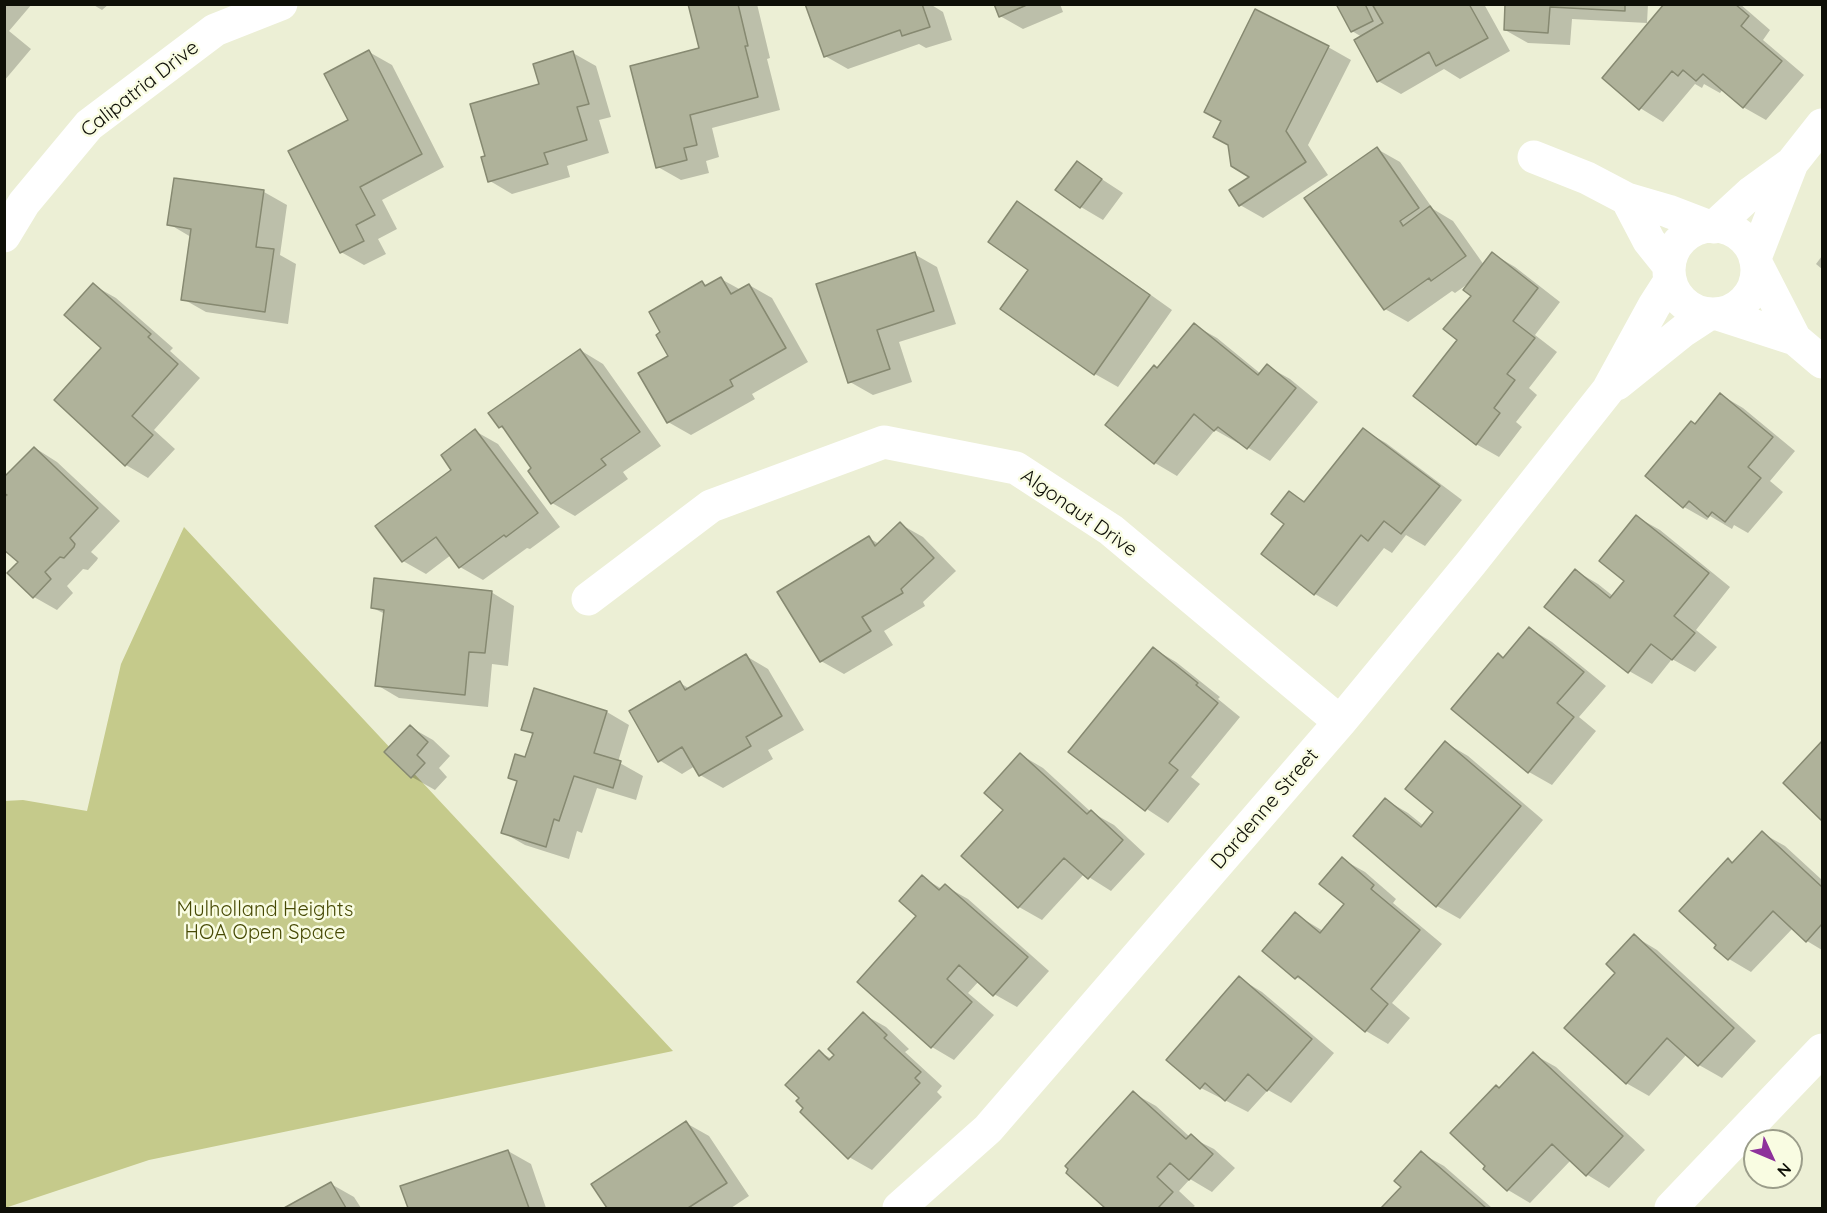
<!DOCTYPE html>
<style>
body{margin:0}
#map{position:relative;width:1827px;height:1213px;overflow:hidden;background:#ecefd5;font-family:Quicksand,sans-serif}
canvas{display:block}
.frame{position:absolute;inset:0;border:6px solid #0e0f07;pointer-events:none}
.north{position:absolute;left:1743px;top:1129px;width:60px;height:60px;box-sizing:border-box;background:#f9fce2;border:2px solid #9b9d8a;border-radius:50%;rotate:134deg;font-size:16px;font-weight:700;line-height:24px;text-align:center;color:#0e0f07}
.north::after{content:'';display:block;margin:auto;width:21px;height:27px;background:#8e319b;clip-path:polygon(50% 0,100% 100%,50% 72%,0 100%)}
</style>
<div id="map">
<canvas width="1827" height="1213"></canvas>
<div class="frame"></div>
<div class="north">N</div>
</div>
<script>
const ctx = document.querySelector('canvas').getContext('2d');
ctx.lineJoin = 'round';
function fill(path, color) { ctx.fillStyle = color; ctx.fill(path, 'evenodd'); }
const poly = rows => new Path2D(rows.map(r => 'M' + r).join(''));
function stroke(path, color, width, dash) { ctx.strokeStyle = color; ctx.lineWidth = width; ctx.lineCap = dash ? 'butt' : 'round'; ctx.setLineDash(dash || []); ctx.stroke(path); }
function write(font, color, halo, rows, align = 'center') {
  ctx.font = font + ' Quicksand,sans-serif'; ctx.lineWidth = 5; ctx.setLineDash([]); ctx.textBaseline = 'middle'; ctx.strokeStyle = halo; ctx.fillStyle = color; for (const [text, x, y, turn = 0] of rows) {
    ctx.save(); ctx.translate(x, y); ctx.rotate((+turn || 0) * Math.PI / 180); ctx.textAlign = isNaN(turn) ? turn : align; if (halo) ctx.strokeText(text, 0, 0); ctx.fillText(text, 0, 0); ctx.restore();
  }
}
fill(poly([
 [184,527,673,1051,149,1160,5,1208,4,801,23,800,87,811,121,664]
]), '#c5ca8b');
fill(poly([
 [4,4,32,4,9,31,31,49,4,81],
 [92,4,109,4,102,10],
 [689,4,757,4,770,58,767,59,780,110,712,128,719,157,706,161,709,173,681,180,658,167,701,49],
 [807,4,930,4,943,12,952,40,926,48,919,44,848,69,825,56],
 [996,4,1060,4,1063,12,1023,29,1000,16],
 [1338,4,1484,4,1510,51,1460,79,1444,69,1401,94,1378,81,1362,37,1352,31],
 [1507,4,1648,4,1647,23,1572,19,1570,45,1528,43,1505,30],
 [1666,4,1740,4,1770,30,1763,40,1804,75,1766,120,1743,107,1723,89,1720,93,1704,84,1702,88,1695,84,1663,122,1640,108],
 [1328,47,1351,60,1308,145,1328,175,1263,218,1240,205,1252,177],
 [369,52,392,65,444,167,382,200,397,229,378,239,386,254,364,265,341,252,350,120],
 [573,53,596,66,611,117,599,120,609,153,567,166,570,177,512,194,490,181,487,157,541,85],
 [1377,149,1400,162,1433,209,1453,221,1484,265,1493,254,1515,267,1560,302,1535,335,1557,352,1529,388,1537,395,1516,422,1522,427,1499,457,1476,444,1459,339,1473,295,1469,283,1455,293,1452,291,1408,322,1385,309],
 [1077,163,1123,193,1103,220,1081,207],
 [175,179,264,192,287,205,280,255,296,264,288,324,206,312,183,299,191,237,169,224],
 [1018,203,1040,216,1172,310,1118,387,1095,374,1002,308,1030,270],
 [914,254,937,267,956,324,899,342,912,382,873,395,850,382],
 [1822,256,1822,269,1816,264],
 [721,279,741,290,749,285,772,298,808,362,752,394,755,399,691,435,668,422,670,356,702,283,708,286],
 [93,285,116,298,173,348,170,351,200,378,154,430,175,449,148,478,126,465,103,348],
 [1194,325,1217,338,1261,374,1267,366,1290,379,1318,402,1270,461,1239,442,1238,443,1215,430,1177,476,1155,463,1158,369],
 [580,350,603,364,661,446,623,472,628,479,575,516,552,503,534,468,508,431,500,427],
 [1721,395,1743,408,1795,451,1770,481,1783,492,1748,533,1734,525,1732,529,1710,516,1707,520,1684,507,1647,476,1696,426],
 [1363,430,1386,443,1462,500,1425,546,1406,535,1392,553,1384,548,1337,607,1315,594,1263,554,1286,524,1289,493,1306,502],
 [475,431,498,444,560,527,530,549,527,548,483,580,460,567,451,555,426,574,403,561,377,526,453,470],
 [35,448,57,462,120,521,91,552,98,558,97,560,88,570,83,569,67,586,73,593,57,610,34,597,10,573,20,562,9,495],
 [1637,517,1660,530,1730,587,1696,630,1717,647,1695,672,1672,659,1652,684,1629,671,1576,571,1598,584,1613,596,1626,581],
 [900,524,923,537,956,571,923,602,925,606,884,631,893,645,844,674,821,661,869,538,879,544],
 [491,592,514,606,508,666,492,664,488,707,399,698,377,685,385,614,373,608],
 [1529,628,1552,642,1606,686,1579,717,1596,731,1552,785,1529,772,1454,709,1504,659],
 [1154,649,1176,662,1220,697,1218,699,1240,717,1191,777,1200,784,1168,823,1115,788,1070,752],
 [746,656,768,669,804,730,768,750,773,759,723,788,700,775,695,766,682,774,659,760,680,683,690,689],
 [535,690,607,712,629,725,618,762,643,776,636,800,597,788,582,833,577,831,569,859,525,845,502,832,518,782,510,777,526,759,534,735,523,729],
 [410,727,433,740,450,756,439,768,447,777,435,790,412,777,386,752],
 [1446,743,1468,756,1543,820,1460,919,1437,906,1355,836,1386,800,1408,813,1424,826,1435,812],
 [1822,743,1822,819,1785,783],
 [1021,755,1043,768,1091,812,1114,825,1145,854,1111,891,1084,874,1042,920,1019,907,963,856,1005,810],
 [1762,833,1785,846,1822,880,1822,950,1807,941,1793,928,1751,972,1729,959,1728,860,1734,863],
 [1342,859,1365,872,1396,899,1393,903,1442,944,1392,1003,1410,1018,1388,1044,1366,1031,1313,987,1296,977,1295,914,1323,931,1346,904],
 [922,877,942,889,945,886,968,899,1049,971,1017,1007,994,994,979,981,968,993,994,1015,954,1060,932,1047,918,916],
 [1634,936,1657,950,1756,1041,1722,1078,1699,1065,1687,1054,1649,1096,1626,1083,1617,972],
 [1239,978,1262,992,1334,1053,1291,1103,1268,1090,1248,1112,1201,1088,1168,1060],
 [863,1014,886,1027,909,1049,905,1052,942,1086,937,1092,942,1097,872,1170,849,1157,805,1108,819,1052,832,1059],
 [1533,1054,1556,1067,1645,1150,1609,1188,1586,1174,1571,1160,1530,1203,1508,1190,1500,1089],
 [1133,1093,1156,1106,1190,1137,1214,1149,1235,1168,1212,1192,1190,1179,1179,1191,1195,1206,1192,1208,1107,1208,1068,1173],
 [686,1123,709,1136,749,1196,731,1208,609,1208,593,1184],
 [508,1151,531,1164,546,1208,409,1208,402,1187],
 [1421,1153,1444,1166,1492,1208,1383,1208,1403,1187],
 [331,1184,354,1197,361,1208,288,1208]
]), '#0003');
const building = poly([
 [688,4,738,4,748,46,745,46,758,97,690,115,697,145,684,148,687,160,656,168,630,66,699,48,688,4],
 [805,4,922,4,930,27,902,36,900,30,824,57,805,4],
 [994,4,1029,4,999,17,994,4],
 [1336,4,1365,4,1373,21,1351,32,1336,4],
 [1372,4,1469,4,1488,38,1436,66,1429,52,1377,82,1354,40,1383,23,1372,4],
 [1505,4,1625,4,1625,11,1550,7,1548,33,1504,30,1505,4],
 [1664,4,1735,4,1749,16,1741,26,1782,61,1743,108,1703,74,1696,81,1683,70,1678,76,1672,71,1639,110,1602,78,1664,4],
 [1255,9,1329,46,1286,131,1306,162,1239,206,1229,190,1249,177,1231,166,1228,145,1213,137,1221,121,1204,112,1255,9],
 [369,50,422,154,360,187,375,215,356,225,364,241,340,253,288,151,348,120,324,74,369,50],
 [573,51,589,104,577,107,587,140,544,153,548,164,488,182,481,157,485,156,470,104,539,84,533,64,573,51],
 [1377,147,1419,208,1400,221,1403,226,1430,206,1466,256,1431,281,1429,278,1384,310,1304,198,1377,147],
 [1077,161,1102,179,1080,208,1055,190,1077,161],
 [174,178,264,190,256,247,274,249,265,312,181,300,191,229,167,225,174,178],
 [1017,201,1150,295,1094,375,1000,309,1028,270,988,242,1017,201],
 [915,252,934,311,877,330,890,369,848,383,816,284,915,252],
 [1492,252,1538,288,1513,321,1535,338,1507,374,1515,380,1494,408,1500,413,1476,445,1413,396,1457,340,1443,329,1471,296,1463,290,1492,252],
 [721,277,731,294,749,284,786,348,730,380,733,386,667,423,638,373,668,356,656,335,660,332,649,312,702,281,705,286,721,277],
 [93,283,151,334,148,337,178,364,132,416,153,435,125,466,54,400,101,348,64,315,93,283],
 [1194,323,1258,375,1267,364,1296,388,1247,449,1218,427,1214,431,1194,414,1154,464,1105,425,1154,365,1157,368,1194,323],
 [580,349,640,432,601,459,606,465,551,504,528,471,531,468,502,426,499,428,488,413,580,349],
 [1720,393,1773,437,1748,467,1761,478,1725,522,1712,512,1708,517,1689,501,1683,508,1645,476,1691,421,1695,424,1720,393],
 [1363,428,1440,486,1401,534,1384,521,1368,541,1361,535,1314,595,1261,554,1284,524,1271,514,1289,491,1304,502,1363,428],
 [475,429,538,513,506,537,504,535,459,568,436,537,402,562,375,526,451,470,441,455,475,429],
 [34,447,98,508,70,538,75,544,74,547,64,558,60,557,45,572,51,579,33,598,7,573,18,562,4,550,4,497,7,495,4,493,4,477,34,447],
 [1636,515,1709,573,1674,616,1695,633,1672,660,1651,644,1628,673,1544,607,1575,569,1610,598,1624,581,1599,561,1636,515],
 [900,522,934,558,901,589,903,593,862,617,871,631,820,662,777,592,869,536,875,546,900,522],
 [374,578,492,591,485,653,469,652,465,695,375,686,384,610,371,608,374,578],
 [1529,627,1584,672,1557,703,1574,717,1528,773,1451,709,1498,653,1503,658,1529,627],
 [1153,647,1198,683,1196,685,1218,703,1169,763,1178,770,1145,811,1068,752,1153,647],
 [746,654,782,716,746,737,751,746,699,776,682,747,658,762,629,711,680,681,685,690,746,654],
 [534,688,607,711,594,753,621,761,613,788,574,776,559,821,554,819,546,847,501,833,517,781,508,778,515,754,525,757,533,733,521,730,534,688],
 [410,725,428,742,417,755,425,763,411,778,384,752,410,725],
 [1445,741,1521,806,1436,907,1353,836,1385,798,1421,827,1433,812,1405,789,1445,741],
 [1822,741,1822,821,1783,783,1822,741],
 [1020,753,1087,814,1091,810,1123,840,1088,879,1064,858,1018,908,961,856,1003,810,984,793,1020,753],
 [1762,831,1822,887,1822,924,1806,942,1773,911,1728,960,1714,948,1716,945,1679,911,1728,858,1732,863,1762,831],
 [1342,857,1374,885,1371,889,1420,930,1371,989,1388,1004,1365,1032,1298,976,1295,979,1262,951,1295,912,1320,933,1344,904,1319,884,1342,857],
 [922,875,939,890,945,884,1028,957,993,996,959,965,947,979,972,1002,931,1048,857,982,916,916,899,901,922,875],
 [1634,934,1734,1028,1698,1066,1667,1038,1626,1084,1564,1028,1615,973,1606,964,1634,934],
 [1239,976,1312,1039,1267,1091,1248,1074,1225,1101,1205,1083,1200,1089,1166,1060,1239,976],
 [863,1012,887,1035,884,1038,921,1072,915,1078,920,1083,848,1159,800,1112,803,1108,796,1101,799,1098,785,1085,819,1050,829,1060,834,1055,828,1049,863,1012],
 [1533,1052,1623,1136,1586,1176,1552,1144,1507,1191,1483,1169,1485,1166,1450,1133,1496,1085,1499,1088,1533,1052],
 [1133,1091,1186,1139,1191,1134,1213,1154,1189,1180,1170,1163,1157,1177,1173,1192,1158,1208,1105,1208,1066,1173,1068,1169,1065,1166,1133,1091],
 [686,1121,727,1183,688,1208,607,1208,591,1184,686,1121],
 [508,1150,529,1208,408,1208,400,1186,508,1150],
 [1421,1151,1486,1208,1381,1208,1401,1187,1394,1181,1421,1151],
 [331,1182,346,1208,284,1208,331,1182]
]);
fill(building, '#afb29a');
stroke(building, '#868971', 1.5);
stroke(poly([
 [1534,157,1587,178,1627,199,1668,211,1707,226],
 [1627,199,1649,241,1669,266],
 '1669 270a44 44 0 1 1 88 0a44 44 0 1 1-88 0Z',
 [1714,227,1752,192,1792,163,1822,125],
 [4,236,24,203,89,125,215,30,281,4],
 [1755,258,1792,163],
 [1757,265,1795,339,1822,362],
 [1718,314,1795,339],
 [1617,384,1683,331,1709,314],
 [588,599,711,506,884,442,1016,468,1111,530,1340,722],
 [899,1208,988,1129,1340,722,1471,563,1608,390,1654,306,1670,281],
 [1671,1208,1822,1050]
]), '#fff', 33);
write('20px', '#0e0f07', '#f9fce2', [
 ["Calipatria Drive",140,89,-38],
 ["Algonaut Drive",1079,513,35],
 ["Dardenne Street",1265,809,-49]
]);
write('20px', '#474a05', '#f9fce2', [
 ["Mulholland Heights",265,910],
 ["HOA Open Space",265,933]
]);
</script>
